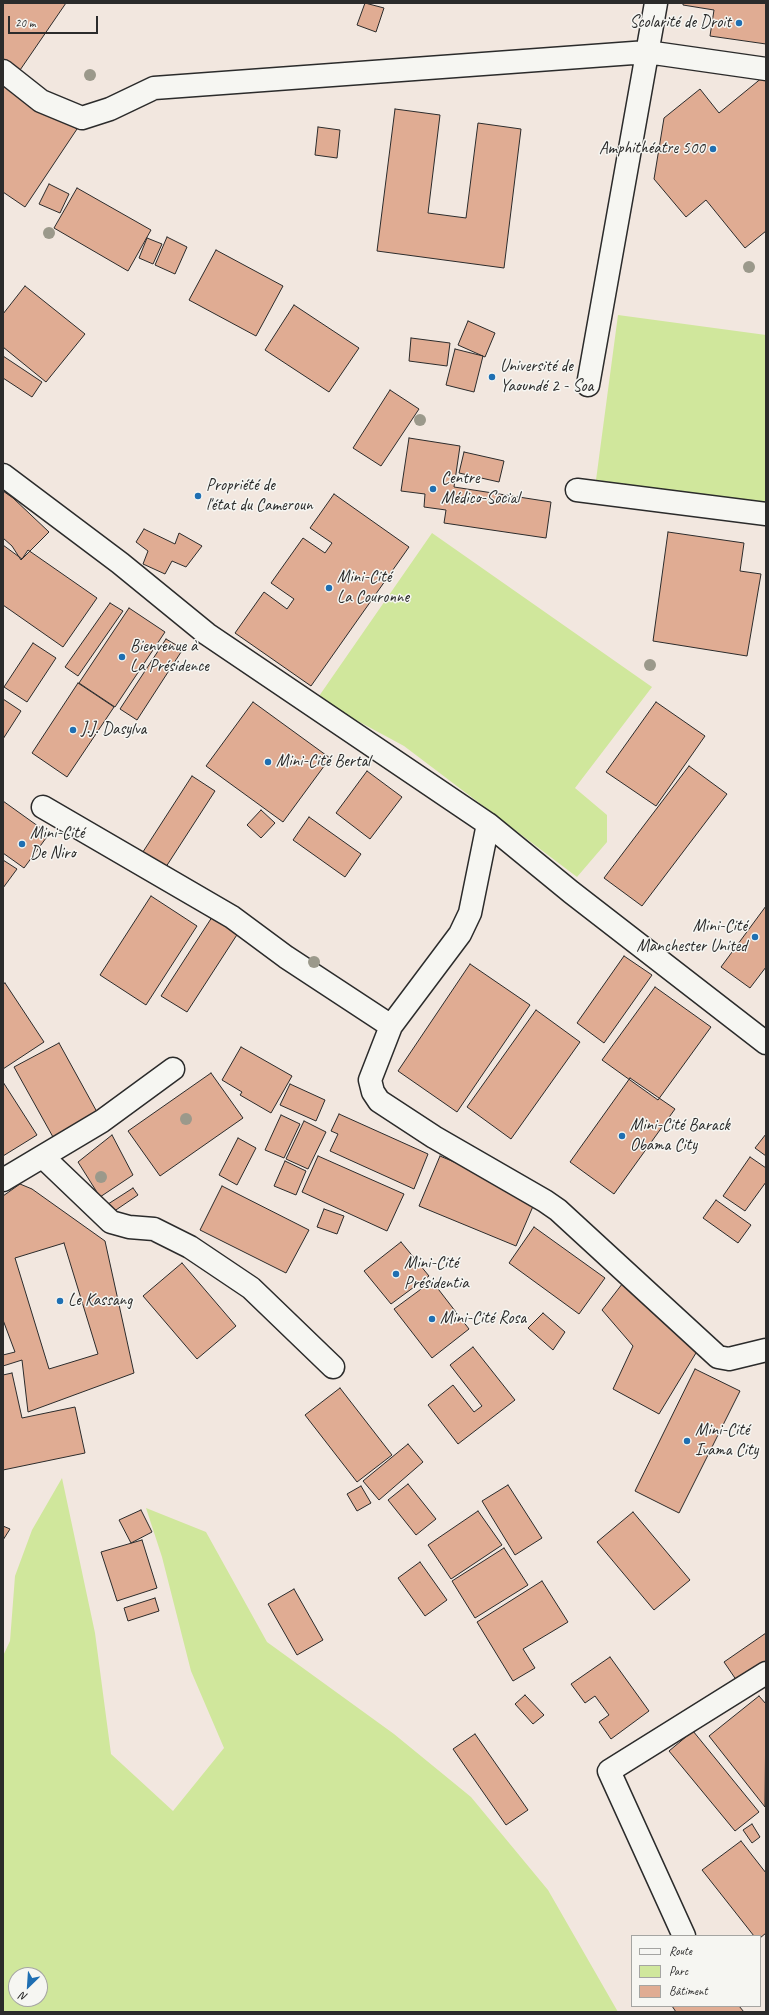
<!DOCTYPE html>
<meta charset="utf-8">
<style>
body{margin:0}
#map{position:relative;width:769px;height:2015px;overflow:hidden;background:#f2e7df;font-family:Caveat,sans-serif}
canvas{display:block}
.frame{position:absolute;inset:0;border:4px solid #2b2b2b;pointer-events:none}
.legend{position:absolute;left:631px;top:1935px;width:130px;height:72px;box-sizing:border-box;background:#f6f6f2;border:1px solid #a5a5a2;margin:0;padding:5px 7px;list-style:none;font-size:12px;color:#2b2b2b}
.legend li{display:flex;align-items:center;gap:8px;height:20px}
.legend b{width:20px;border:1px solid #a5a5a2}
.north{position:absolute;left:8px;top:1967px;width:40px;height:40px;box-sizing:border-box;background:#f6f6f2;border:1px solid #a5a5a2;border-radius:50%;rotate:205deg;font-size:11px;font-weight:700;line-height:16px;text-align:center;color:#2b2b2b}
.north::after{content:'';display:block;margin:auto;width:14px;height:18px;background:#1f6fb2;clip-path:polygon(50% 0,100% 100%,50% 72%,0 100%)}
.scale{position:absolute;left:8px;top:16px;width:90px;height:18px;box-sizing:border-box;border:2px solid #2b2b2b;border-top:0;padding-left:5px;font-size:12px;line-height:14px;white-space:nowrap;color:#2b2b2b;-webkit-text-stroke:3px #f6f6f2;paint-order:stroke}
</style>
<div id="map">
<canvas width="769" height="2015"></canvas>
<div class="frame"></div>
<ul class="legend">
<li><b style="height:5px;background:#f6f6f2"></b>Route</li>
<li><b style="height:11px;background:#d0e79c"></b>Parc</li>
<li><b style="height:11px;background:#e0ac93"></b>Bâtiment</li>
</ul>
<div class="north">N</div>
<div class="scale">20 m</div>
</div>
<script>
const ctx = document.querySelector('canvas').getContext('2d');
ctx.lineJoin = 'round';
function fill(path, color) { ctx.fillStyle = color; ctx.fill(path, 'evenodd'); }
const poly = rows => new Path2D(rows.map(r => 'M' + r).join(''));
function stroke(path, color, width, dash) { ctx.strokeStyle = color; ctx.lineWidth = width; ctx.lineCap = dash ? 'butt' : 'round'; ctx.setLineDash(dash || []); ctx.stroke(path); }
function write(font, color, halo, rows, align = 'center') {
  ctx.font = font + ' Caveat,sans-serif'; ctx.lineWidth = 3; ctx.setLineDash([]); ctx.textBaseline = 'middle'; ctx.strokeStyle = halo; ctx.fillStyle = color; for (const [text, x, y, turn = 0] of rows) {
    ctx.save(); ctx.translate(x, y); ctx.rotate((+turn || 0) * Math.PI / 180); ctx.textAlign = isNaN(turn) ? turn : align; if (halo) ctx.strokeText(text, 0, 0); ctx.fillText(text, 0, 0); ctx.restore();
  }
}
fill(poly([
 [618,315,766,335,766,504,596,480],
 [432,533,652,687,575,788,607,815,607,842,577,877,404,746,317,699],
 [62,1478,95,1633,111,1754,173,1811,224,1748,191,1671,162,1557,146,1508,206,1532,267,1642,394,1734,471,1797,548,1890,618,2012,3,2012,3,1656,10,1641,15,1576,32,1530],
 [16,1975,40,1975,40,1999,16,1999]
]), '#d0e79c');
const building = poly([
 [3,3,66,3,18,73,3,63,3,3],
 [365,3,384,8,376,32,357,25,365,3],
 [683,3,766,3,766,44,710,36,714,10,683,5,683,3],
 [763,77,766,80,766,231,745,248,706,200,686,217,654,179,664,118,700,89,719,113,763,77],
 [3,80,77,129,25,207,3,192,3,80],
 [395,109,440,115,428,213,466,218,478,123,521,129,504,268,377,251,395,109],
 [318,127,340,130,337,158,315,155,318,127],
 [49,184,69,194,60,213,39,204,49,184],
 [77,188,151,230,128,271,54,228,77,188],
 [167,237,187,247,175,274,155,265,167,237],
 [147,238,162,244,153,264,139,258,147,238],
 [216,250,283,286,256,336,189,300,216,250],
 [25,286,85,334,46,382,3,347,3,314,25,286],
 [294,305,359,348,329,392,265,350,294,305],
 [468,321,495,333,485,357,458,345,468,321],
 [411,338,450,343,447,366,409,361,411,338],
 [455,349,483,356,474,392,446,385,455,349],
 [3,356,42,382,32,397,3,378,3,356],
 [390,390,419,409,381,466,353,448,390,390],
 [409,438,460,446,454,487,551,502,546,538,444,523,446,510,424,507,425,494,401,491,409,438],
 [464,452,504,461,499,482,459,473,464,452],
 [3,491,13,498,49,532,21,560,12,546,3,538,3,491],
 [334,494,409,547,311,686,235,633,264,592,287,609,294,599,271,583,303,538,325,553,332,543,310,528,334,494],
 [144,529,175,544,179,533,202,546,186,567,172,561,165,574,143,564,148,551,136,542,144,529],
 [668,532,744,543,740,571,761,574,747,656,653,641,668,532],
 [3,545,22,559,28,550,97,598,63,647,3,605,3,545],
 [110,603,123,611,78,676,65,667,110,603],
 [129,608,165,632,115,707,79,683,129,608],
 [166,639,183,649,137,720,120,709,166,639],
 [33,643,56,658,27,702,4,687,33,643],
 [78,683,114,707,67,777,32,753,78,683],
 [3,699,21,711,3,739,3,699],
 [253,702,330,758,283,822,206,766,253,702],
 [656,702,705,736,656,806,606,772,656,702],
 [689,766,727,794,642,906,604,878,689,766],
 [367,771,402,797,370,839,336,813,367,771],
 [192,776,215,791,162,873,139,858,192,776],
 [3,801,49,834,24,868,3,853,3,801],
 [261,810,275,823,261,838,247,825,261,810],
 [309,817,361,854,345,877,293,840,309,817],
 [3,860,17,869,3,888,3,860],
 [151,896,197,926,146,1005,100,975,151,896],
 [766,906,766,967,750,988,721,967,766,906],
 [216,911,242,927,187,1012,161,996,216,911],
 [624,956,652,975,604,1043,577,1023,624,956],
 [470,964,530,1005,457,1112,398,1071,470,964],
 [5,983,44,1042,3,1069,3,984,5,983],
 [655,987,711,1027,658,1100,602,1060,655,987],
 [536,1010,580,1042,511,1139,467,1107,536,1010],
 [59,1043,97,1112,53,1137,14,1067,59,1043],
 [241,1047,292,1076,271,1113,240,1095,242,1092,222,1080,241,1047],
 [211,1073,243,1118,160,1176,128,1131,211,1073],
 [630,1078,675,1109,614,1194,570,1162,630,1078],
 [3,1082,37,1135,3,1156,3,1082],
 [290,1084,325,1100,316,1121,280,1105,290,1084],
 [339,1114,428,1154,414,1189,330,1151,338,1134,331,1131,339,1114],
 [281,1115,300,1124,284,1158,265,1150,281,1115],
 [304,1121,326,1132,308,1169,286,1159,304,1121],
 [766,1134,766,1156,755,1148,766,1134],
 [112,1135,133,1175,100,1197,78,1162,112,1135],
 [238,1138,256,1148,237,1185,219,1175,238,1138],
 [318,1156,404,1194,387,1231,302,1192,318,1156],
 [440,1156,537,1197,516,1246,419,1206,440,1156],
 [750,1157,766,1168,766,1182,745,1211,723,1196,750,1157],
 [285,1161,306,1171,296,1195,274,1186,285,1161],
 [20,1184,32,1189,105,1241,134,1373,28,1412,22,1360,3,1366,3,1196,20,1184],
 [222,1186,309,1230,286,1273,200,1230,222,1186],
 [133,1188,138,1195,110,1214,105,1206,133,1188],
 [716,1200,751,1225,738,1243,703,1218,716,1200],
 [324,1209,344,1216,337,1234,317,1227,324,1209],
 [534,1227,605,1278,579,1314,509,1263,534,1227],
 [401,1242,429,1276,391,1304,364,1271,401,1242],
 [64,1243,98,1354,49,1369,15,1258,64,1243],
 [182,1263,236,1326,197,1359,143,1296,182,1263],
 [626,1279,699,1348,659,1414,613,1389,633,1346,602,1310,626,1279],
 [432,1281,469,1329,432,1358,394,1309,432,1281],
 [543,1313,565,1332,553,1350,528,1328,543,1313],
 [3,1320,15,1352,3,1355,3,1320],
 [473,1347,515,1400,458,1444,428,1405,453,1385,474,1412,482,1406,450,1365,473,1347],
 [695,1369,740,1391,679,1513,635,1491,695,1369],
 [12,1373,22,1418,75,1407,85,1453,3,1470,3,1375,12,1373],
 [340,1388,392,1455,357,1482,305,1415,340,1388],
 [408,1444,423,1462,379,1500,363,1481,408,1444],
 [408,1484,436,1519,416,1535,388,1500,408,1484],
 [508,1485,542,1538,515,1555,482,1501,508,1485],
 [361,1486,371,1503,357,1511,347,1494,361,1486],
 [141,1510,152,1532,131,1543,119,1520,141,1510],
 [478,1511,502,1545,451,1579,428,1545,478,1511],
 [633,1512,690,1580,654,1610,597,1542,633,1512],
 [3,1526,10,1529,3,1540,3,1526],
 [142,1540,157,1588,117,1601,101,1552,142,1540],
 [504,1548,528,1585,475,1618,452,1581,504,1548],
 [420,1562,447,1600,425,1616,398,1578,420,1562],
 [542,1581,568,1622,523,1649,535,1668,513,1681,477,1622,542,1581],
 [294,1589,323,1640,297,1655,268,1604,294,1589],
 [155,1598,159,1611,128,1621,124,1608,155,1598],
 [766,1633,766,1665,739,1684,724,1662,766,1633],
 [610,1657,649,1711,611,1739,599,1722,609,1715,595,1696,585,1703,571,1684,610,1657],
 [525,1695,544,1715,533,1724,515,1704,525,1695],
 [759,1696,766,1704,765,1807,709,1736,759,1696],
 [693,1731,759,1812,735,1831,669,1751,693,1731],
 [475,1734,528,1810,506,1825,453,1749,475,1734],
 [752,1824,760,1837,752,1843,743,1830,752,1824],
 [741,1841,766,1873,766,1933,760,1938,760,1936,754,1936,702,1870,741,1841],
 [672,2006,739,2006,744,2012,676,2012,672,2006]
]);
fill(building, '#e0ac93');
stroke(building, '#2b2b2b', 1);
const street = poly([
 [3,71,41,101,82,118,110,109,154,88,647,52,766,69],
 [588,385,656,3],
 [3,475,120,563,207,634,488,824,571,892,766,1043],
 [577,490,766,514],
 [43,807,232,917,286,957,391,1026],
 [488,824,470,913,460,934,391,1026,370,1080,373,1092,379,1101,434,1137,545,1201,558,1210,718,1357,729,1359,766,1350],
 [43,1157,111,1222,129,1227,154,1229,190,1247,251,1288,333,1367],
 [3,1180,102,1121,173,1069],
 [684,1936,609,1771,766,1673]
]);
stroke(street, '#2b2b2b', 25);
stroke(street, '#f6f6f2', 22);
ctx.fillStyle = '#9b998b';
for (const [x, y] of [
 [90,75],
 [49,233],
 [749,267],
 [420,420],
 [650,665],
 [314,962],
 [186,1119],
 [101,1177]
]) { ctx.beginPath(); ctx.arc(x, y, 6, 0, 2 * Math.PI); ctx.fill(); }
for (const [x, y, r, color] of [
 [739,23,4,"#1f6fb2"],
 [713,149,4,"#1f6fb2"],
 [492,377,4,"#1f6fb2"],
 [433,489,4,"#1f6fb2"],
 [198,496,4,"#1f6fb2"],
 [329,588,4,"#1f6fb2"],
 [122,657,4,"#1f6fb2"],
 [73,730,4,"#1f6fb2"],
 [268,762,4,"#1f6fb2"],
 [22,844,4,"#1f6fb2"],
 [755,937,4,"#1f6fb2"],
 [622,1136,4,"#1f6fb2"],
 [396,1274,4,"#1f6fb2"],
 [60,1301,4,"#1f6fb2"],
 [432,1319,4,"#1f6fb2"],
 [687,1441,4,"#1f6fb2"]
]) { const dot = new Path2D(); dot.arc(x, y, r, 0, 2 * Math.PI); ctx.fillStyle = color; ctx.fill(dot); stroke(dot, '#f6f6f2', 1.5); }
write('17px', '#2b2b2b', '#f6f6f2', [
 ["Scolarité de Droit",731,23,"right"],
 ["Amphithéatre 500",705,149,"right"],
 ["Université de",500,367],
 ["Yaoundé 2 - Soa",500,387],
 ["Centre",441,479],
 ["Médico-Social",441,499],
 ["Propriété de",206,486],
 ["l'état du Cameroun",206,506],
 ["Mini-Cité",337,578],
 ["La Couronne",337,598],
 ["Bienvenue à",130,647],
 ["La Présidence",130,667],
 ["J.J. Dasylva",81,730],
 ["Mini-Cité Bertal",276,762],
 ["Mini-Cité",30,834],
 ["De Niro",30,854],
 ["Mini-Cité",747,927,"right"],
 ["Manchester United",747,947,"right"],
 ["Mini-Cité Barack",630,1126],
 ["Obama City",630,1146],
 ["Mini-Cité",404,1264],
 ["Présidentia",404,1284],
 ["Le Kassang",68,1301],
 ["Mini-Cité Rosa",440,1319],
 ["Mini-Cité",695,1431],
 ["Ivama City",695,1451]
], 'left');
</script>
